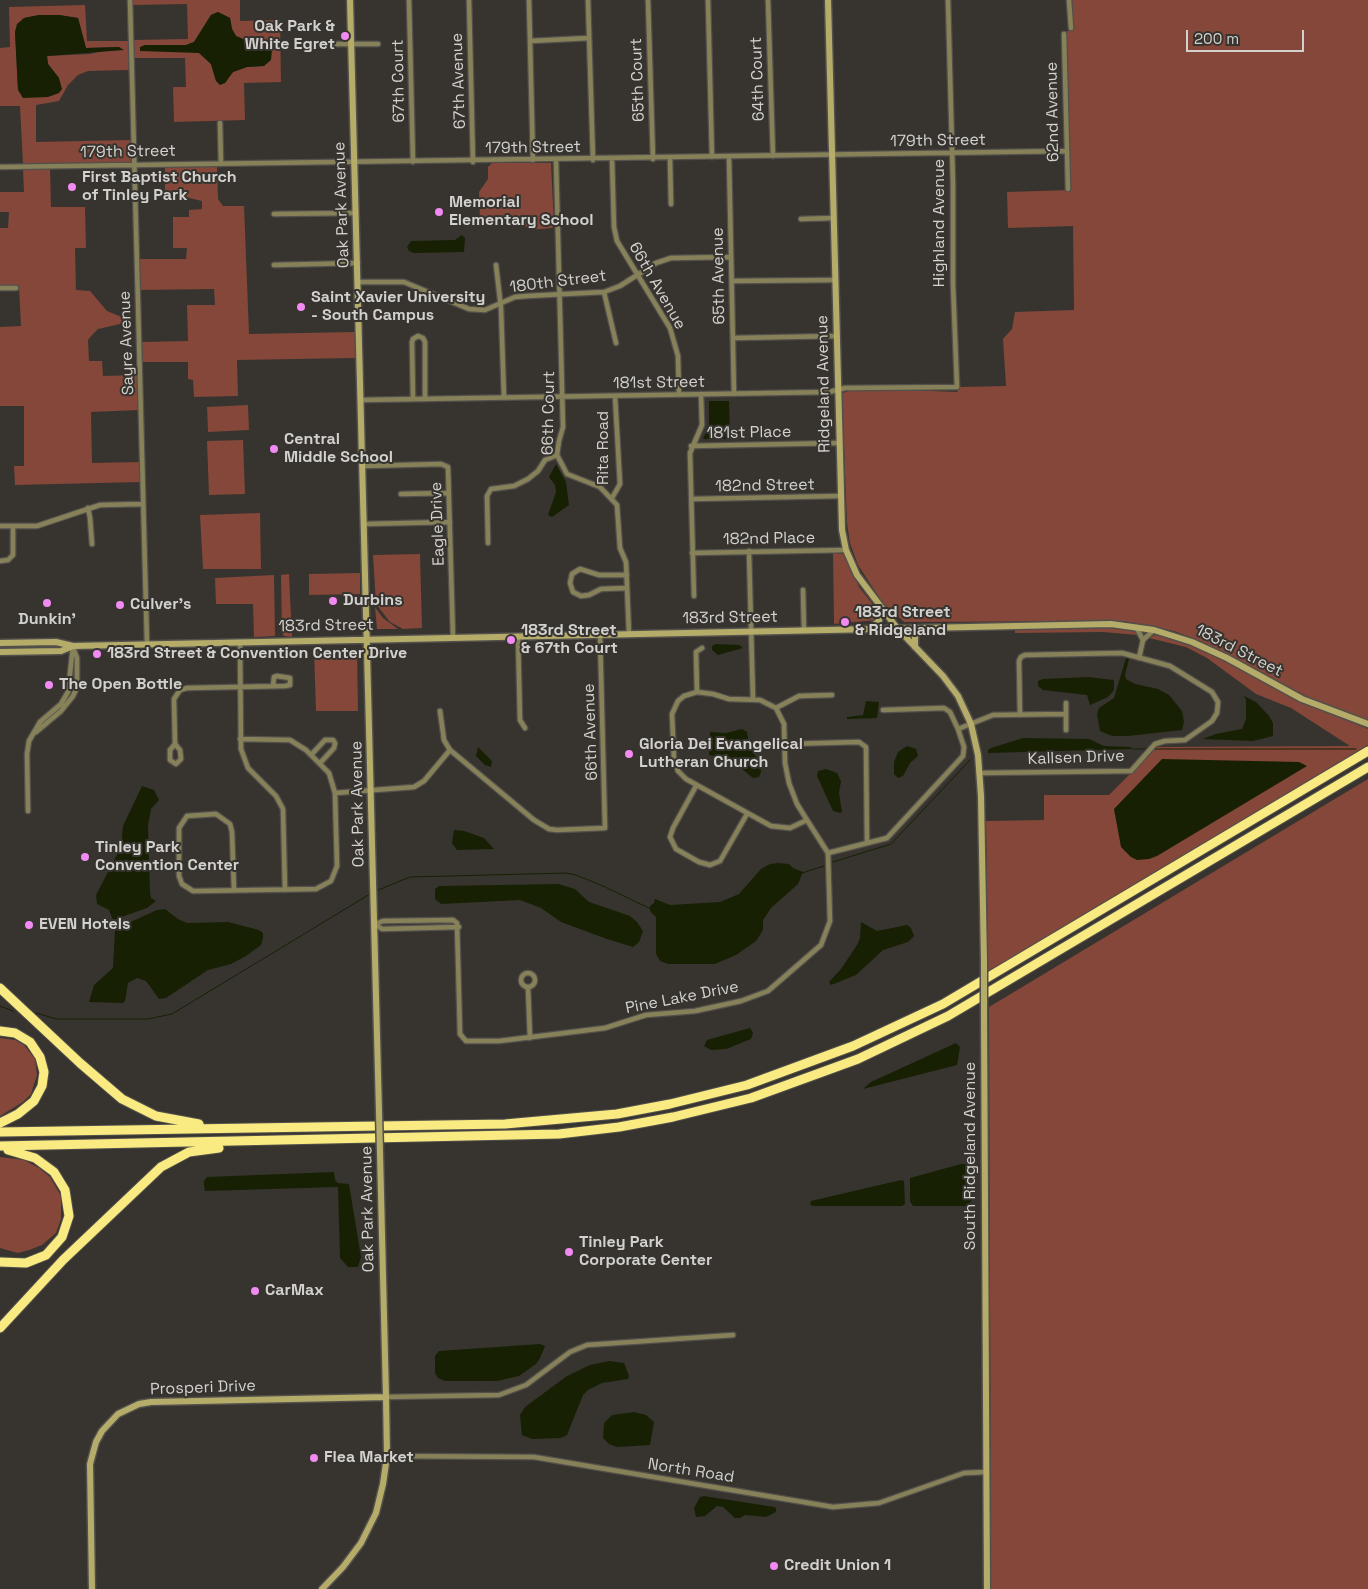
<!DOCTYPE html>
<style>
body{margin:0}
#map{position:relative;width:1368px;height:1589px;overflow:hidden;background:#37342f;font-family:"Space Grotesk",sans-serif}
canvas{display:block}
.scale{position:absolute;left:1186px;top:30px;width:118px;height:22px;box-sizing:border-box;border:2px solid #d3d1ce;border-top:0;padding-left:6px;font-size:15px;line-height:18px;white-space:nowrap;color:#d3d1ce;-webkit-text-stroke:4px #37342f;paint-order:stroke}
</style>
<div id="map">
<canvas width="1368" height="1589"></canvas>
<div class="scale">200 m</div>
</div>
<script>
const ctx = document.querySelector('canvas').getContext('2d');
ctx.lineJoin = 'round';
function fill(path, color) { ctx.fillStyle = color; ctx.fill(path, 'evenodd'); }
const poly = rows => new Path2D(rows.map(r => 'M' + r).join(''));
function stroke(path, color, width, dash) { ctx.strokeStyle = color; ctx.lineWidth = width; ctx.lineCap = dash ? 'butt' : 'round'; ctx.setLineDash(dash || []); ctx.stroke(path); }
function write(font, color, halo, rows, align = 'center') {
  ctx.font = font + ' "Space Grotesk",sans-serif'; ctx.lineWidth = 4; ctx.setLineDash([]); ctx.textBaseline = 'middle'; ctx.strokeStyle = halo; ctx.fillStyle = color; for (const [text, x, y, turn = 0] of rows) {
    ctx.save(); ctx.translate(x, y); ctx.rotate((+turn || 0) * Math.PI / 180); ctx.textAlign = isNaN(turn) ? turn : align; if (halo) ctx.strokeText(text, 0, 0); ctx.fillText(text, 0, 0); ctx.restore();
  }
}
fill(poly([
 [132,0,240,0,240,21,280,20,281,82,244,83,245,120,174,122,173,87,186,87,185,58,133,58,133,40,188,39,187,4,132,5],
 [218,12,230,18,232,29,236,36,243,39,257,39,264,66,247,67,233,72,225,83,216,81,211,64,199,53,145,45,186,45,194,42,211,15],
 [1071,0,1368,0,1368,721,1308,697,1200,641,1174,631,1124,621,904,622,882,602,858,565,850,543,847,523,842,393,850,391,907,390,957,392,960,387,1006,386,1003,339,1012,329,1015,312,1074,310,1073,226,1008,228,1007,192,1070,190,1065,32,1071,30],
 [85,5,87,41,129,41,129,70,88,71,78,75,68,85,59,101,36,105,36,142,132,140,132,163,23,164,20,106,0,106,0,48,10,47,9,7],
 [39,15,59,15,78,18,86,48,119,47,90,54,47,56,48,64,59,78,18,90,15,32,24,18],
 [492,163,551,163,554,225,552,228,529,230,522,222,480,222,479,192,488,179,488,167],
 [217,166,218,199,223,206,244,206,249,334,355,332,355,358,237,360,238,396,194,397,193,380,188,379,188,362,143,362,142,342,188,341,187,305,215,305,214,289,140,290,140,259,186,259,187,248,173,248,173,217,189,217,189,210,202,209,202,201,165,192,165,167],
 [50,168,51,207,85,207,86,248,75,248,76,290,90,291,107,311,124,318,120,324,98,329,92,335,88,340,89,361,102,361,103,376,138,375,139,410,91,412,92,463,140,462,140,482,15,485,14,466,24,466,24,406,0,406,0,327,21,326,19,286,0,286,0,228,8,228,9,212,0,212,0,192,24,192,23,169],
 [248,405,249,430,208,432,207,407],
 [243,440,245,494,209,495,207,441],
 [260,513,261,569,203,569,200,515],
 [833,553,844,554,859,587,878,611,877,620,834,624],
 [420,554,422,628,403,629,390,622,376,604,373,555],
 [360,573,360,594,309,595,309,574],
 [289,574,292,637,284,636,282,633,281,575],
 [274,575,275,636,254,637,253,604,216,604,215,578],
 [375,607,383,618,398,629,377,629],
 [1102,626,1135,629,1138,635,1103,632,1015,633,1015,627],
 [1157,634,1191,644,1306,704,1368,729,1368,745,988,972,986,821,1044,820,1044,795,1109,795,1157,747,1350,746,1291,708,1256,694,1207,658,1186,647,1149,638],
 [357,649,358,711,316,711,314,650],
 [1368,779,1368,1589,991,1589,989,1007],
 [0,1038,15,1040,24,1045,35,1059,37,1075,31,1094,23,1102,0,1116],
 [0,1157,24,1160,39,1168,50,1177,61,1196,61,1219,56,1233,42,1245,29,1250,18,1253,0,1248]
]), '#844739');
fill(poly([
 [218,12,230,18,232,29,236,36,243,39,268,40,272,49,271,60,264,66,247,67,233,72,225,83,220,85,216,81,211,64,199,53,140,51,140,47,145,45,186,45,194,42,211,15],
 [39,15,59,15,78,18,86,48,119,47,124,50,47,56,48,64,59,78,62,89,59,93,48,97,23,98,18,90,15,32,17,24,24,18],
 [462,235,465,238,464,252,414,253,409,251,407,247,411,241,455,240],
 [709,401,729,401,730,439,703,439,709,426],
 [556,464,566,482,569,505,552,517,548,515,556,492,555,485,549,477],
 [716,644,739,645,743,648,718,655,712,650,712,646],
 [1126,658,1129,659,1125,675,1126,679,1135,684,1158,689,1169,695,1182,711,1184,722,1182,730,1128,736,1112,736,1100,731,1097,714,1099,708,1114,698],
 [1088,677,1114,680,1114,690,1108,697,1090,705,1087,695,1043,690,1038,686,1038,681,1043,679],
 [1244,696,1256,702,1269,716,1273,723,1273,736,1253,741,1202,739,1216,734,1242,729,1246,719,1246,700],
 [866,701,879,702,877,718,847,719,847,717,863,715],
 [742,729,747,732,750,748,760,762,761,772,759,777,753,778,731,760,709,755,710,732,726,733],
 [1023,738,1089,739,1104,746,1130,747,1133,749,988,753,988,750,991,748],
 [907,746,916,749,918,756,910,763,903,776,898,778,894,774,894,762,898,752],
 [478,747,492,761,491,767,485,765,476,756],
 [1162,759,1299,762,1307,766,1157,856,1149,859,1137,860,1131,857,1121,847,1114,809],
 [826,769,837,773,841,781,839,793,842,812,840,813,833,811,817,776,818,771],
 [142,786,154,790,159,800,151,809,148,825,150,892,151,898,156,901,147,908,113,920,109,910,97,904,96,895,121,847,123,826],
 [454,830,464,831,484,838,494,849,457,850,452,843],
 [778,863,789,864,793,868,803,872,798,884,771,908,763,920,763,930,756,941,736,955,715,964,668,964,660,961,656,954,656,917,650,911,650,906,654,903,655,899,670,905,720,902,739,894,761,869,770,864],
 [558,884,575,889,589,902,630,916,637,922,643,931,639,942,633,947,607,939,561,922,541,908,520,900,441,904,435,899,435,889,439,886],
 [165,909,178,919,187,923,228,922,259,930,263,933,263,938,261,945,246,956,231,964,208,970,166,998,159,999,146,981,137,978,128,983,125,1001,123,1003,89,1002,94,985,113,968,115,929,157,910],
 [861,922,877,931,907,925,911,928,914,936,908,942,883,950,856,975,831,985,829,982,841,969,857,945,860,938],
 [750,1028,753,1033,751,1039,726,1049,711,1050,704,1046,707,1040],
 [956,1043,960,1047,957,1065,863,1089,871,1082],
 [961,1164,967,1164,969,1167,971,1201,969,1206,913,1206,910,1201,910,1178],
 [334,1172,335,1180,338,1183,349,1184,361,1257,358,1267,348,1267,340,1258,338,1187,205,1191,204,1186,204,1181,207,1177],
 [901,1180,904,1181,905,1204,902,1206,812,1206,810,1204,811,1201],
 [540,1344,545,1346,540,1358,536,1364,519,1376,497,1381,445,1381,438,1378,435,1373,435,1356,439,1351],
 [609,1361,624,1363,629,1376,628,1379,602,1383,588,1390,583,1395,567,1435,561,1438,532,1439,522,1435,520,1415,525,1407,567,1376,590,1365],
 [634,1412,646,1415,654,1422,650,1445,617,1447,609,1444,603,1438,604,1423,612,1415],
 [704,1496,774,1507,776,1508,776,1512,766,1517,745,1515,740,1518,735,1518,723,1507,717,1506,705,1516,696,1517,694,1508,700,1497]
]), '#172003');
stroke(poly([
 [1133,749,1149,749],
 [1153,749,1356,749],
 [833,862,891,844,970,760],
 [802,873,824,866],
 [376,891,410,877,566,873,576,875,603,886,651,909],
 [0,1006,13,1011],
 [36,1013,56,1019,148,1019,172,1014,370,894]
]), '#172003', 1);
const street = poly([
 [130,0,147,644],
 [409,0,413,162],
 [469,0,473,162],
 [529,0,533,160],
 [588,0,593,160],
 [648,0,653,159],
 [708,0,712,157],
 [768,0,773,156],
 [1069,0,1071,28],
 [1064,34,1068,189],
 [530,41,589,38],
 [298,44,378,44],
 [220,123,221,164],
 [729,157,734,394],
 [670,158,671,204],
 [612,159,614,227,617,241,670,328,678,356,679,395],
 [556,160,563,427,559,441,557,455,567,474,600,487,617,505,620,548,626,562,629,634],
 [0,167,1067,151],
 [274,214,356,213],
 [801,219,834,218],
 [274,265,358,263],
 [496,265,501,308,504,398],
 [732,281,836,280],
 [358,282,404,282,469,309,485,310,515,297,527,296,604,292,620,286,656,263,671,258,731,257],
 [0,288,16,288],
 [604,292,616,343],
 [733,338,837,336],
 [413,399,412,342,413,339,418,336,423,338,425,342,425,399],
 [361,400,829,392,845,388,957,387,953,284,953,184,948,0],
 [691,446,838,443],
 [363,466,441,464,448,467,453,637],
 [401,494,449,493],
 [612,498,620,484,615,396],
 [692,499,839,496],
 [88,508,90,518,92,544],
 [365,524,450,522],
 [0,526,37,526,100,505,143,504],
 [488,543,487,496,491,489,514,486,528,479,538,471,545,460,557,455],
 [749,551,753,699],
 [692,553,846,550],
 [0,561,8,560,13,555,13,526],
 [627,575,599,575,580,569,572,574,570,583,573,592,581,596,589,595,601,589,627,588],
 [803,590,804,630],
 [694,596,690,453,702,425,701,394],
 [1136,627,1143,640,1154,630],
 [518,636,520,720,525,728],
 [240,642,241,749,248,768,276,796,283,809,285,890],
 [1139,658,1143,640],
 [697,692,696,652,702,648],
 [1066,703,1066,714],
 [776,708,799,696,832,695],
 [440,711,444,740,450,750,534,820,549,829,557,830,605,828,600,634],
 [958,729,993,715,1066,714,1066,730],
 [36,732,61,711,73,696,77,687,77,658,73,647],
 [175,744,180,750,181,759,176,764,170,760,170,750,175,744,174,699,180,690,187,688,285,686,290,685,290,678,277,676,274,677,273,686],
 [785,744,859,742,866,747,867,843],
 [311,755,325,740,333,740,335,743,334,748,320,763],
 [979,773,1131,771,1155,744,1165,741,1185,740,1212,721,1217,713,1218,702,1212,692,1170,666,1122,653,1025,655,1021,657,1019,661,1020,715],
 [696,786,673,828,670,837,676,849,699,862,710,865,720,861,747,814],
 [335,793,414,787,424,781,450,750],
 [28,811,27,754,29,741,40,722,61,704,68,692,73,646],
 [828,853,887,838,963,756,964,747,958,729,950,712,944,708,883,710],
 [234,890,232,832,230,824,216,814,187,816,179,828,179,876,182,884,193,891,197,891,316,889,331,881,337,866,335,793,329,773,306,750,290,740,240,739],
 [375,924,383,921,453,920,457,923,460,1034,466,1041,499,1041,581,1031,605,1028,646,1015,695,1011,741,1001,768,991,821,945,830,921,828,853,807,820,797,804,789,783,785,763,784,724,776,708,760,700,729,699,713,694,697,692,684,696,678,701,672,714,674,759,678,771,686,779,771,826,790,828,807,820],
 [375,924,382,929,459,927],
 '521 980a7 7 0 1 1 14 0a7 7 0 1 1-14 0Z',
 [528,987,530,1038],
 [386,1397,499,1395,526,1385,570,1352,587,1345,733,1335],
 [387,1456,534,1457,833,1507,879,1503,964,1473,986,1472]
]);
const secondary = poly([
 [350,0,379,1112],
 [828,0,842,530,846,550,857,575,897,628,943,676,958,696,971,724,978,755,981,796,984,962],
 [870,628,879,621,880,608],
 [0,643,56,642,73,646,1111,624,1154,630,1192,642,1227,658,1302,699,1368,724],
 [915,647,915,636,924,628],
 [0,652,61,651,73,646],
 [984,1015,987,1589],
 [92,1589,90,1464,96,1442,102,1431,118,1414,139,1404,151,1402,386,1397],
 [322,1589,343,1567,361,1543,376,1513,383,1484,387,1456,386,1397,380,1153]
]);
const highway = poly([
 [0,988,80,1063,122,1099,156,1116,199,1124],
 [0,1031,15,1033,30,1042,40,1057,44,1072,42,1086,34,1101,18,1114,0,1123],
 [0,1132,505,1124,617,1114,670,1104,747,1085,853,1046,943,1004,1368,751],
 [0,1146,559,1134,619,1127,673,1117,751,1098,858,1059,948,1016,1368,767],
 [0,1262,26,1263,46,1255,62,1237,69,1216,65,1190,54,1172,35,1158,8,1150],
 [0,1328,63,1260,161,1167,189,1152,219,1148]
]);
stroke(street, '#53504c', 7);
stroke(secondary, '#53504c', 9);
stroke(highway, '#53504c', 11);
stroke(street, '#868159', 4.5);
stroke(secondary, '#b5ac6a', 6);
stroke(highway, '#f9eb81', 9);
const secondaryBridge = poly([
 [984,962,984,1015],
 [379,1112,380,1153]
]);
stroke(secondaryBridge, '#53504c', 9, []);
stroke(secondaryBridge, '#b5ac6a', 6);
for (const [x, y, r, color] of [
 [345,36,5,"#f28af3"],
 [72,187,5,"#f28af3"],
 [439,212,5,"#f28af3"],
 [301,307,5,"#f28af3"],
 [274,449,5,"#f28af3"],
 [333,601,5,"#f28af3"],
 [47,603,5,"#f28af3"],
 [120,605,5,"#f28af3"],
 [845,622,5,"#f28af3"],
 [511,640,5,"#f28af3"],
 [97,654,5,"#f28af3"],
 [49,685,5,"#f28af3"],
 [629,754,5,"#f28af3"],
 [85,857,5,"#f28af3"],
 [29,925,5,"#f28af3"],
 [569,1252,5,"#f28af3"],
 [255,1291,5,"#f28af3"],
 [314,1458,5,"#f28af3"],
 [774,1566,5,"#f28af3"]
]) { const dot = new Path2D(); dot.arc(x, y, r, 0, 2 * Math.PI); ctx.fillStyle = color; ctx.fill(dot); stroke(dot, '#37342f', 2); }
write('bold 16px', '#d3d1ce', '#37342f', [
 ["Oak Park &",335,27,"right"],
 ["White Egret",335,45,"right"],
 ["First Baptist Church",82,178],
 ["of Tinley Park",82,196],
 ["Memorial",449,203],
 ["Elementary School",449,221],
 ["Saint Xavier University",311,298],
 ["- South Campus",311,316],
 ["Central",284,440],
 ["Middle School",284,458],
 ["Durbins",343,601],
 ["Culver's",130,605],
 ["183rd Street",855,613],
 ["& Ridgeland",855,631],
 ["Dunkin'",47,620,"center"],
 ["183rd Street",521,631],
 ["& 67th Court",521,649],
 ["183rd Street & Convention Center Drive",107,654],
 ["The Open Bottle",59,685],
 ["Gloria Dei Evangelical",639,745],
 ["Lutheran Church",639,763],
 ["Tinley Park",95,848],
 ["Convention Center",95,866],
 ["EVEN Hotels",39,925],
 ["Tinley Park",579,1243],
 ["Corporate Center",579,1261],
 ["CarMax",265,1291],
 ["Flea Market",324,1458],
 ["Credit Union 1",784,1566]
], 'left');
write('16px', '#d3d1ce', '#37342f', [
 ["64th Court",758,79,-92],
 ["65th Court",638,80,-92],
 ["67th Court",399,81,-91],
 ["67th Avenue",459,81,-92],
 ["62nd Avenue",1053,112,-91],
 ["179th Street",938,141,-1],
 ["179th Street",533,148,-1],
 ["179th Street",128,152,-1],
 ["Oak Park Avenue",342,205,-92],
 ["Highland Avenue",940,223,-90],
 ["65th Avenue",719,276,-91],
 ["180th Street",558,282,-7],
 ["66th Avenue",657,286,60],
 ["Sayre Avenue",127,343,-92],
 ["181st Street",659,383,-1],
 ["Ridgeland Avenue",824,384,-91],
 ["66th Court",549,413,-89],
 ["181st Place",749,433,-1],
 ["Rita Road",604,448,-90],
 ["182nd Street",765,486,-1],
 ["Eagle Drive",438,524,-92],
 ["182nd Place",769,539,-1],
 ["183rd Street",730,618,-1],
 ["183rd Street",326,626,-1],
 ["183rd Street",1239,651,27],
 ["66th Avenue",591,732,-92],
 ["Kallsen Drive",1076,758,-2],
 ["Oak Park Avenue",358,804,-91],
 ["Pine Lake Drive",682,998,-11],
 ["South Ridgeland Avenue",971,1156,-90],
 ["Oak Park Avenue",368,1209,-91],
 ["Prosperi Drive",203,1388,-2],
 ["North Road",691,1471,9]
]);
</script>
